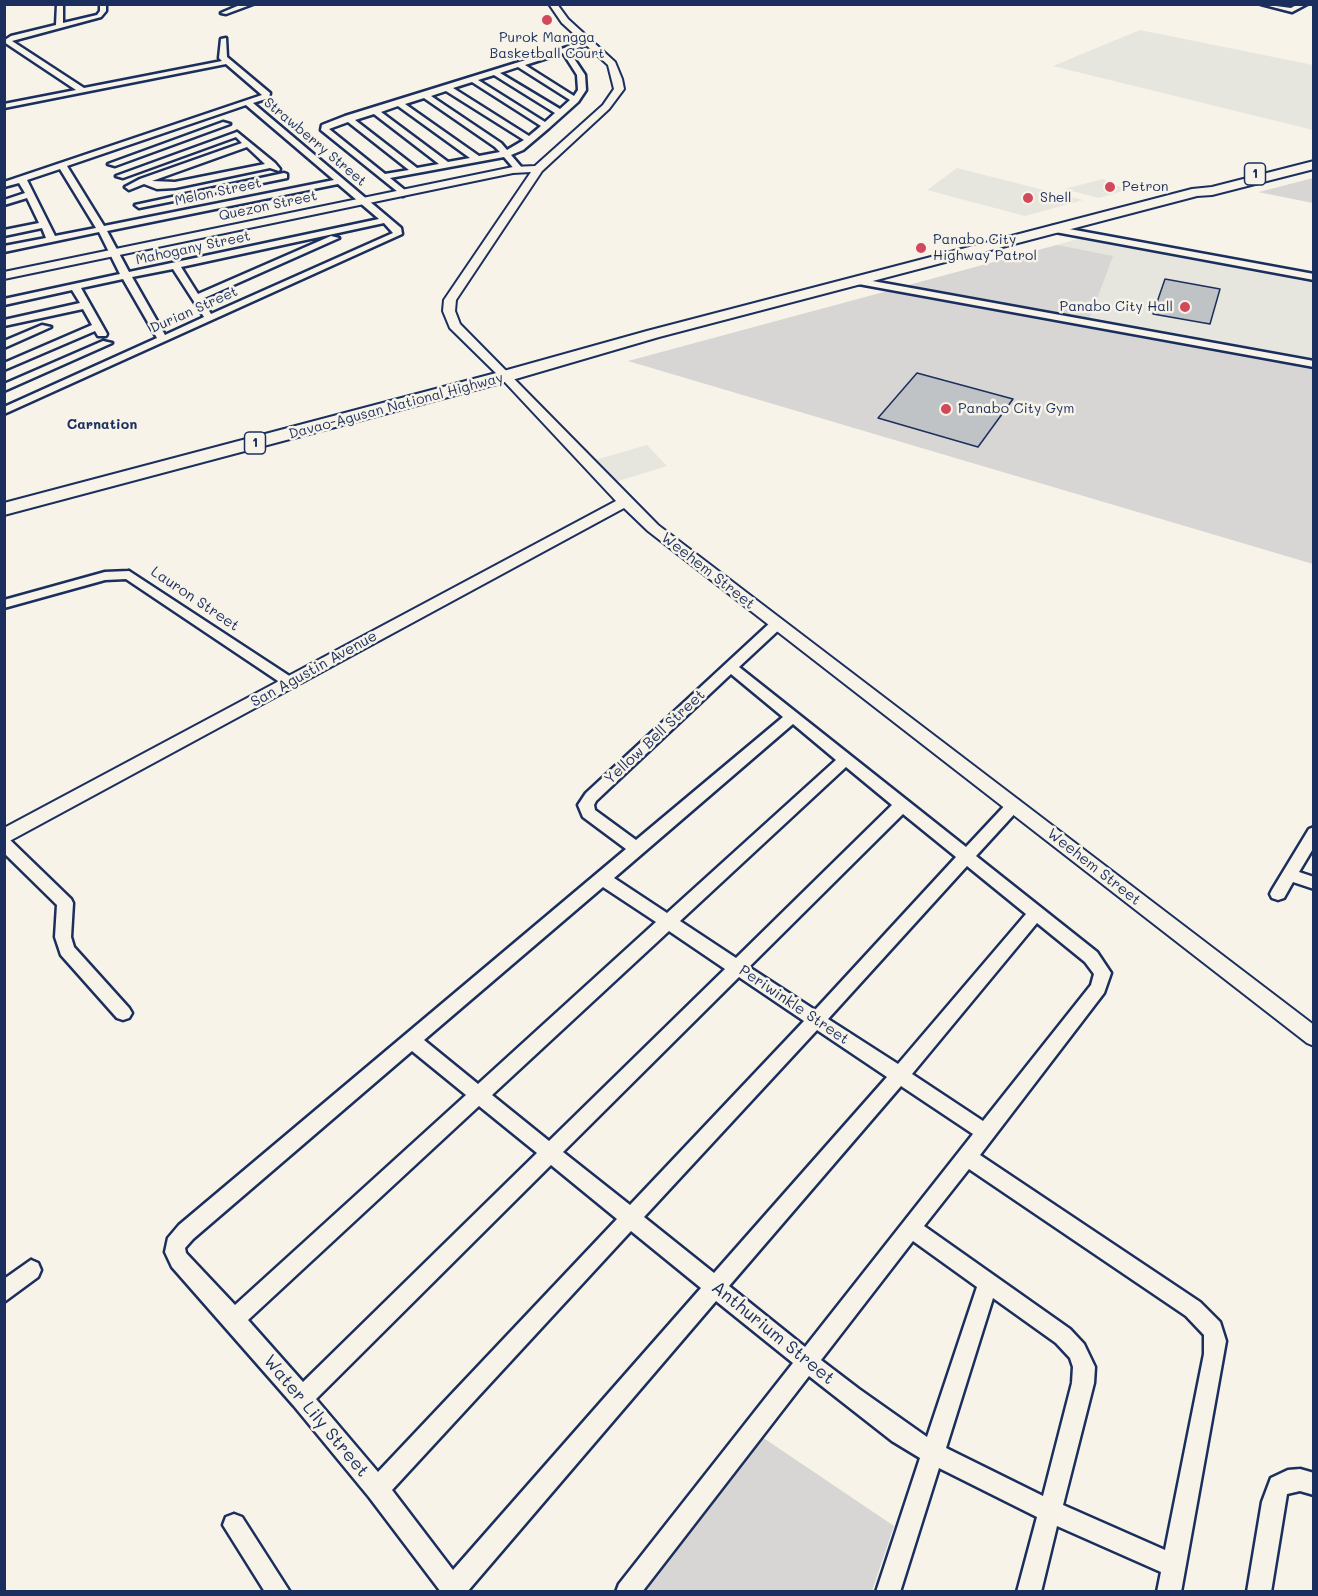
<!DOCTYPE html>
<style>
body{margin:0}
#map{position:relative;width:1318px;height:1596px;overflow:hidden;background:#f7f3e8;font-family:Mali,sans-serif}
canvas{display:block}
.frame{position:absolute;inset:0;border:6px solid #1b2f5e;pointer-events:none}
</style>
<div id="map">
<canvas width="1318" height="1596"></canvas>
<div class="frame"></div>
</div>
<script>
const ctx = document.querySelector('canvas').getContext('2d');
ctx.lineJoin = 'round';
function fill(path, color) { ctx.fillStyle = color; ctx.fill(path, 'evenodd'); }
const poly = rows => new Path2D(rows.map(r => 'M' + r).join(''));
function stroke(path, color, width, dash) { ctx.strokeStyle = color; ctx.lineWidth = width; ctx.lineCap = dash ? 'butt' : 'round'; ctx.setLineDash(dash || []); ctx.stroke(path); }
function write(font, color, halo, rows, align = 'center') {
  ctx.font = font + ' Mali,sans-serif'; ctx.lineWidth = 5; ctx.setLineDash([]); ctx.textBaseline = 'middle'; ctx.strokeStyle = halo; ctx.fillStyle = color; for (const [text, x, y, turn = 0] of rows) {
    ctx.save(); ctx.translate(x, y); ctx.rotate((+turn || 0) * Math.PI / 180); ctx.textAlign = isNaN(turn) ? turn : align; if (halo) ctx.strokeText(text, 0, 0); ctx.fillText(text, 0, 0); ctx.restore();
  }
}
fill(poly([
 [1140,30,1313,65,1313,130,1053,66],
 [957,168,1083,200,1025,216,927,190],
 [1103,179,1126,190,1099,198,1064,189],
 [1093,235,1313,273,1313,366,891,290],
 [647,445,667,466,615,482,595,460]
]), '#e6e5de');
fill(poly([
 [1313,178,1313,203,1258,192,1259,192],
 [1057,245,1113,256,1089,320,905,286],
 [891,290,1313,366,1313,564,628,361],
 [762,1437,894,1526,872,1591,645,1591]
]), '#d7d6d4');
const building = poly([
 [1165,279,1220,289,1210,324,1153,314,1165,279],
 [917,373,1013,399,978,447,878,418,917,373]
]);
fill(building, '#c0c3c5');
stroke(building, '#1b2f5e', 1.5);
const minor = poly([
 [57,4,63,4,63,23,97,15,100,11,100,4,106,4,106,11,101,17,12,41,84,88,222,61,219,58,221,39,226,38,227,57,270,93,269,98,253,103,401,228,402,234,4,414,4,407,157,338,123,279,81,288,107,334,106,336,98,336,95,331,4,370,4,363,92,325,83,309,4,326,4,320,80,303,72,290,4,305,4,299,120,274,99,232,4,252,4,246,46,238,42,228,4,236,4,230,39,223,27,198,4,205,4,200,25,193,19,183,4,187,4,182,262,95,226,64,4,108,4,104,76,90,4,42,5,40,11,36,56,25,57,4],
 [246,105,334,180,104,226,67,166,246,105],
 [60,169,96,228,55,236,27,180,60,169],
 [338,184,379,219,129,272,107,231,338,184],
 [384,223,393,233,211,314,202,299,339,238,331,236,198,294,181,267,384,223],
 [173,269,204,317,165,335,132,277,173,269],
 [242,4,253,4,226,14,221,13,242,4],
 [1261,4,1291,8,1298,4,1307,4,1292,12,1261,4],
 [587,41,589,44,569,51,585,75,586,90,578,102,549,128,523,150,511,155,523,169,522,171,516,171,504,157,390,178,406,191,407,193,403,196,321,130,322,125,345,116,587,41],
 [563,53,577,75,578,90,574,96,525,65,563,53],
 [518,67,570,100,560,109,500,73,518,67],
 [494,75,555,113,545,122,478,80,494,75],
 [472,82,541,126,529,136,453,88,472,82],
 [446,91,524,140,507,150,501,143,431,96,446,91],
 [424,98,495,147,500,152,479,156,405,104,424,98],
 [398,106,470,158,448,162,381,112,398,106],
 [374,114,439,164,417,168,355,120,374,114],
 [348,122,409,170,385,174,329,129,348,122],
 [223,122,230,124,115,166,108,164,223,122],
 [237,132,275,163,280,169,279,171,270,168,175,188,157,189,144,184,129,190,125,187,140,179,242,143,236,137,123,178,116,176,237,132],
 [247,147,265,164,175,182,152,181,247,147],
 [284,173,287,174,287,178,139,208,135,205,284,173],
 [1053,226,1314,274,1314,280,1050,231,1050,227,1053,226],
 [856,278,1314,361,1314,367,853,283,853,279,856,278],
 [42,325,51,327,4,348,4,341,42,325],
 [103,341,112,343,4,391,4,384,103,341],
 [129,571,294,679,296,682,294,685,284,685,126,579,105,580,4,608,4,600,105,572,129,571],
 [777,620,782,621,784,624,782,627,739,667,966,847,1009,801,1019,801,1022,805,1019,809,976,856,1097,952,1111,973,1104,993,980,1155,1200,1302,1220,1322,1226,1341,1181,1592,1157,1592,1161,1572,1057,1526,1041,1592,1017,1592,1037,1517,939,1468,900,1592,876,1592,920,1458,892,1441,809,1376,642,1592,616,1592,619,1584,793,1363,716,1301,467,1592,441,1592,369,1497,294,1406,172,1267,165,1252,168,1238,179,1225,626,849,583,817,578,805,586,793,772,621,777,620],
 [731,674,783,717,636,840,595,810,594,805,596,801,731,674],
 [793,724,836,760,667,913,614,878,793,724],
 [846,767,892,805,736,958,680,921,846,767],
 [903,814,956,857,815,1010,749,967,903,814],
 [967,866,1026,914,898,1064,828,1019,967,866],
 [603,887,656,922,478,1084,424,1040,603,887],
 [1037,923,1085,962,1094,974,1091,985,983,1121,912,1074,1037,923],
 [669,931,725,969,549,1141,492,1095,669,931],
 [739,977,804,1021,630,1205,563,1152,739,977],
 [817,1030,887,1077,714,1273,644,1217,817,1030],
 [412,1051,466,1095,235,1305,186,1253,185,1248,193,1239,412,1051],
 [901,1086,973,1134,805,1347,729,1286,901,1086],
 [479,1106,537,1153,303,1382,248,1320,479,1106],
 [551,1165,617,1219,378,1472,316,1399,551,1165],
 [969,1169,1186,1316,1204,1335,1204,1354,1165,1550,1063,1505,1094,1383,1095,1367,1084,1344,1070,1329,924,1226,969,1169],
 [631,1231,701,1288,453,1570,392,1490,631,1231],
 [913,1241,977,1287,927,1437,859,1389,821,1360,913,1241],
 [993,1298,1056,1343,1070,1358,1073,1367,1072,1383,1043,1496,946,1448,993,1298],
 [1314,827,1314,847,1299,872,1314,877,1314,889,1293,882,1284,898,1278,900,1272,898,1270,894,1272,890,1309,829,1314,827],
 [4,837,9,839,71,899,73,903,71,937,74,947,129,1008,132,1013,129,1018,123,1020,117,1018,61,955,55,937,57,905,4,853,4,837],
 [31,1260,38,1263,41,1270,38,1277,4,1302,4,1279,31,1260],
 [1300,1469,1314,1473,1314,1495,1300,1491,1287,1494,1271,1592,1247,1592,1262,1502,1271,1478,1288,1470,1300,1469],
 [234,1514,242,1517,290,1592,265,1592,223,1525,226,1517,234,1514]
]);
const tertiary = poly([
 [549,4,557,4,568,19,615,62,622,79,624,89,609,109,542,171,456,300,455,311,460,324,658,525,1314,1025,1314,1046,1307,1043,648,531,624,508,4,844,4,828,616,501,502,379,450,328,443,311,444,300,531,172,513,173,4,279,4,272,513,167,535,166,603,105,614,89,608,65,562,23,549,4]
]);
const trunk = poly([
 [1314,161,1314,169,1212,195,1197,196,659,337,512,380,4,515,4,503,500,372,647,331,1192,189,1212,187,1314,161]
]);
stroke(minor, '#1b2f5e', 5);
stroke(tertiary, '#1b2f5e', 4);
stroke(trunk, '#1b2f5e', 4);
fill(minor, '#f7f3e8');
fill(tertiary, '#f7f3e8');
fill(trunk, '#f7f3e8');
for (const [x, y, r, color] of [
 [547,20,6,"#d1495b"],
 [1110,187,6,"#d1495b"],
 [1028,198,6,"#d1495b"],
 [921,248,6,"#d1495b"],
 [1185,307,6,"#d1495b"],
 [946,409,6,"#d1495b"]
]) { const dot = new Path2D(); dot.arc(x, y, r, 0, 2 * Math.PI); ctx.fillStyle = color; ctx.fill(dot); stroke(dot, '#f7f3e8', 2); }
write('14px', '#1b2f5e', '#f7f3e8', [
 ["Purok Mangga",547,38,"center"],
 ["Basketball Court",547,54,"center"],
 ["Petron",1122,187],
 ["Shell",1040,198],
 ["Panabo City",933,240],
 ["Highway Patrol",933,256],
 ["Panabo City Hall",1173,307,"right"],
 ["Panabo City Gym",958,409]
], 'left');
write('14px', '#1b2f5e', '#f7f3e8', [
 ["Strawberry Street",315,142,40],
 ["Melon Street",218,192,-12],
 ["Quezon Street",268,206,-12],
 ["Mahogany Street",193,248,-12],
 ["Durian Street",194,310,-24],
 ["Davao-Agusan National Highway",396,406,-15]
]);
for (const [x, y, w] of [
 [1255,174,21],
 [255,443,21]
]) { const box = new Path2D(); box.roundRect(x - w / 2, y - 11, w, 22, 4.5); ctx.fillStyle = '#f7f3e8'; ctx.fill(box); stroke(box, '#1b2f5e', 1.5); }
write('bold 14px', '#1b2f5e', null, [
 ["1",1255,174],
 ["1",255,443]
]);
write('bold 14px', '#1b2f5e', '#f7f3e8', [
 ["Carnation",102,425]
]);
write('15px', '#1b2f5e', '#f7f3e8', [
 ["Weehem Street",708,571,38],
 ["Lauron Street",195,599,34],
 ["San Agustin Avenue",314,669,-29],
 ["Yellow Bell Street",655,737,-43],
 ["Weehem Street",1094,867,38],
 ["Periwinkle Street",794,1005,34]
]);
write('18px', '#1b2f5e', '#f7f3e8', [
 ["Anthurium Street",773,1333,39],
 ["Water Lily Street",316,1416,50]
]);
</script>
